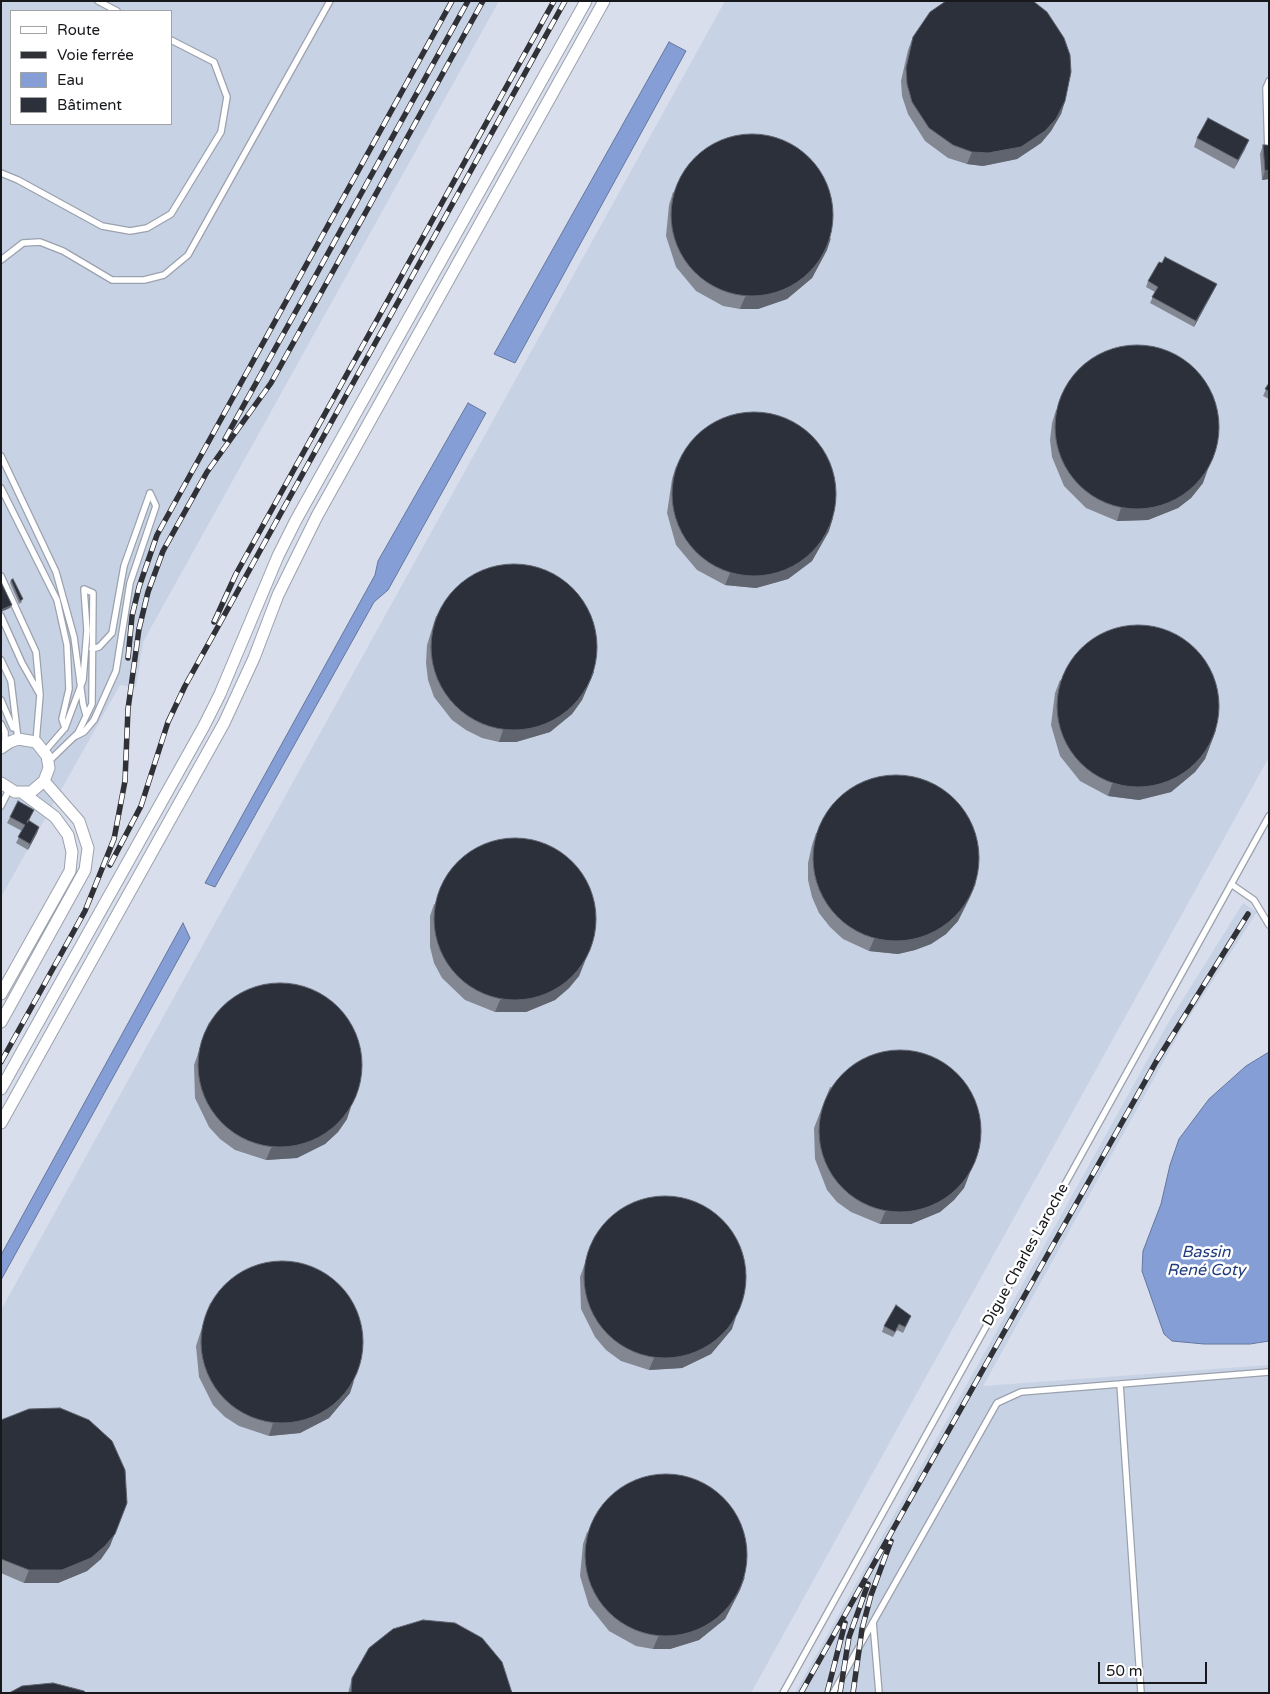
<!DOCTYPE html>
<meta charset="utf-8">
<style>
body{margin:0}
#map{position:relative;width:1270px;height:1694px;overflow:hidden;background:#d8deeb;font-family:"Varela Round",sans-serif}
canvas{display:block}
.frame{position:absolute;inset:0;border:2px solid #16181c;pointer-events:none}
.legend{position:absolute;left:10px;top:10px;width:162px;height:115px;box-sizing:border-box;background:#fff;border:1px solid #a2a3a4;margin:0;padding:6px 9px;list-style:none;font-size:15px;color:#16181c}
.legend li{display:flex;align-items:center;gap:10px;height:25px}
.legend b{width:25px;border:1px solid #a2a3a4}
.scale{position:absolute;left:1098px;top:1662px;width:109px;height:22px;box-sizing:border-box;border:2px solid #16181c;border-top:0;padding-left:6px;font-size:15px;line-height:18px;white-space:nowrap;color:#16181c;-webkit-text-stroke:4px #fff;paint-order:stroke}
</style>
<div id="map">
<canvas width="1270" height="1694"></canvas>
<div class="frame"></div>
<ul class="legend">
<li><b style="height:6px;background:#fff"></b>Route</li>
<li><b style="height:6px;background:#2f3136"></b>Voie ferrée</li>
<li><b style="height:14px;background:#859fd6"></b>Eau</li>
<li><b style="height:14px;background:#2b303a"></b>Bâtiment</li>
</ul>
<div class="scale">50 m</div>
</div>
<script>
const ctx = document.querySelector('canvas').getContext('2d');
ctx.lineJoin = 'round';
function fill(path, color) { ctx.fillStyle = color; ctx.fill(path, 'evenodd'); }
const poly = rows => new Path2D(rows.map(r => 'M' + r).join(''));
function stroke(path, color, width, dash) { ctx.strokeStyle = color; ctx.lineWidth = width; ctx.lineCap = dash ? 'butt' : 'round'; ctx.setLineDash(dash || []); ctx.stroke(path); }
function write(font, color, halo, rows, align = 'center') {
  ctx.font = font + ' "Varela Round",sans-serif'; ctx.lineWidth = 5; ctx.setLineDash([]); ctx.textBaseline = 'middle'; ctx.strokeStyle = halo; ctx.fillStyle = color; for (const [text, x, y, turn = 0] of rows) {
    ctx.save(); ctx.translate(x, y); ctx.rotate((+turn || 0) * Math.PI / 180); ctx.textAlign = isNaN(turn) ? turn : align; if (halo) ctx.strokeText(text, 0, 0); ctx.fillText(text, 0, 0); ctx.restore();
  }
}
fill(poly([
 [1,1,499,1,143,642,136,687,120,685,1,897],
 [11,11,171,11,171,124,11,124],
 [725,1,1269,1,1269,757,751,1693,1,1693,1,1310],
 [1243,903,1257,912,1181,1030,983,1386,1269,1365,1269,1693,795,1693,1167,1025]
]), '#c8d2e5');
const water = poly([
 [669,42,686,51,515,363,494,354,669,42],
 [468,403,486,413,388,590,374,602,215,887,205,883,375,575,378,561,468,403],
 [183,923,190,938,1,1280,1,1255,183,923],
 [1269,1052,1269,1341,1250,1344,1204,1344,1172,1341,1164,1334,1142,1271,1143,1251,1161,1204,1170,1165,1179,1139,1209,1099,1246,1066,1269,1052]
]);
fill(water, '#859fd6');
stroke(water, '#64769e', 1);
const lane = poly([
 [98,1,117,11],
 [1268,153,1266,88,1269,81],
 [1,173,18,180,102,226,130,231,147,228,171,214,221,132,227,97,214,62,171,40],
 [1,260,23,243,40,242,63,251,112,280,144,280,164,275,188,255,330,1],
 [1,456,56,572,74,637,83,704,86,715],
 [1,488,57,600,67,645,69,689,62,719,65,728],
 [1,576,36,652,40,695,36,742],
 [1,616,22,663,39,693],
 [92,649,99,647,112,633,124,566,150,493],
 [1,660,11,681,18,739],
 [1,700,13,728],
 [1,724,5,732,5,745],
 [76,736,84,732,94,720,116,671,130,583,156,506,150,493],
 [45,751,65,728,83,680,87,630,84,589,93,593,92,704,78,733,49,761],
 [1,806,9,790],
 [1231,884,1254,900,1269,925],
 [1120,1384,1141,1693],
 [873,1622,879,1693],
 [783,1693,1269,816],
 [833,1693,997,1403,1021,1392,1269,1372]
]);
const street = poly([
 [1,748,10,742,18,739,36,742,47,756,49,768,44,781,31,792,15,792,1,783],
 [1,994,70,871,72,852,68,835,55,817,23,793],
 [1,1022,85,870,88,848,79,821,44,781],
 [1,1089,204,726,220,694,278,556,296,520,586,1],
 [1,1123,224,723,254,658,278,595,317,516,604,1]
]);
stroke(lane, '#9ba1ad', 8);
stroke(street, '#9ba1ad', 13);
stroke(lane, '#fff', 5.5);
stroke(street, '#fff', 11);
const rail = poly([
 [225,439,468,1],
 [214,622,236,574,554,1],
 [128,658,132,616,139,587,157,535,452,1],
 [110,865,141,806,168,722,185,686,565,1],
 [1,1062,85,911,114,839,125,781,128,709,139,629,148,592,163,551,207,472,271,383,483,1],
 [801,1693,1156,1062,1248,914],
 [827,1693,845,1623],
 [840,1693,849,1637,868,1584],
 [853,1693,862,1629,871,1595,891,1541]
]);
stroke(rail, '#2f3136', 5.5);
stroke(rail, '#fff', 4, [11]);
fill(poly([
 [913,37,1065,101,1061,114,1051,131,1041,143,1017,159,983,166,967,164,948,158,925,141,908,114,902,96,901,81,908,50],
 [1197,138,1245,149,1234,169,1194,147],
 [1263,145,1269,146,1269,179,1262,180,1260,154],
 [673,192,827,250,812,278,787,299,758,309,740,309,723,306,696,291,676,267,666,236,669,205],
 [1162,263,1214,290,1194,327,1150,303,1155,292,1146,287,1148,281],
 [1269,383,1269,399,1263,396],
 [1056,410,1203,483,1191,498,1178,508,1148,520,1117,521,1086,508,1064,486,1052,457,1050,440,1052,423],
 [676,466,829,531,812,561,788,579,756,588,725,585,697,570,676,545,667,513,672,479],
 [11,580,22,602,19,604,10,583],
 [436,616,594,672,582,700,572,714,550,732,516,742,499,742,482,738,466,730,452,720,434,697,428,680,426,663,427,645],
 [1060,680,1216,730,1205,759,1195,772,1171,792,1139,800,1108,796,1080,781,1060,756,1051,725,1055,693],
 [31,816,29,821,39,827,37,833,28,850,16,843,22,831,7,823,10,817],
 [816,833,971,895,958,921,946,934,931,944,915,950,898,954,869,951,843,939,830,927,819,913,812,897,808,880,808,863,812,845],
 [434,904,591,947,579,976,569,988,555,1000,526,1012,495,1012,465,1000,442,978,434,963,430,947,430,916],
 [209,1022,347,1119,338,1132,325,1144,297,1158,266,1160,235,1150,220,1139,209,1127,195,1098,194,1065],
 [830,1087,980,1146,964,1188,954,1200,940,1212,911,1224,880,1224,851,1212,837,1202,827,1190,815,1159,814,1128],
 [595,1235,732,1329,711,1354,682,1368,649,1370,621,1361,606,1350,595,1337,581,1309,580,1277],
 [210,1303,350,1393,329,1418,300,1433,269,1436,239,1426,225,1417,213,1405,199,1377,196,1346],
 [909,1321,903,1333,897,1330,893,1337,882,1332,884,1326],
 [1,1420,110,1546,101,1559,87,1571,58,1583,24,1583,1,1573],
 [587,1532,740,1590,725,1619,699,1640,670,1649,653,1649,636,1646,609,1631,589,1606,580,1576,583,1544],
 [352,1678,512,1693,348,1693]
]), '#828792');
fill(poly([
 [1065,101,1061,114,1051,131,1041,143,1017,159,983,166,967,164,972,152],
 [1249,140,1245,149,1234,169,1238,160],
 [1269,170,1269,179,1262,180,1265,171],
 [831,238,827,250,812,278,787,299,758,309,740,309,745,297],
 [1217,284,1214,290,1194,327,1196,321],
 [1218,441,1203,483,1191,498,1178,508,1148,520,1117,521,1121,508],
 [833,518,829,531,812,561,788,579,756,588,725,585,730,573],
 [12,605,10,608,1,612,1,610],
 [594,672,582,700,572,714,550,732,516,742,499,742,503,730],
 [1216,730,1205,759,1195,772,1171,792,1139,800,1108,796,1112,784],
 [39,827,37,833,28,850,30,844],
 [976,883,971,895,958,921,946,934,931,944,915,950,898,954,869,951,874,939],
 [595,934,579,976,569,988,555,1000,526,1012,495,1012,500,1000],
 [351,1107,347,1119,338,1132,325,1144,297,1158,266,1160,271,1148],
 [980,1146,964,1188,954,1200,940,1212,911,1224,880,1224,885,1212],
 [736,1317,732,1329,711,1354,682,1368,649,1370,654,1358],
 [354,1381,350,1393,329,1418,300,1433,269,1436,273,1423],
 [127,1503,110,1546,101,1559,87,1571,58,1583,24,1583,29,1570],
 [745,1577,740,1590,725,1619,699,1640,670,1649,653,1649,658,1637]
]), '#5f646f');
const building = poly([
 [946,1,1033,1,1047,12,1064,38,1070,55,1071,72,1065,101,1056,119,1045,131,1021,147,988,153,972,152,953,145,929,128,912,102,907,84,906,68,913,37,930,12,946,1],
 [1208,118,1249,140,1238,160,1197,138,1208,118],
 '671 215a81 81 0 1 1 162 0a81 81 0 1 1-162 0Z',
 [1263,145,1267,145,1269,146,1269,170,1265,171,1263,145],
 [1165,257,1217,284,1196,321,1152,297,1158,287,1148,281,1159,262,1162,263,1165,257],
 '1055 427a82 82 0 1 1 164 0a82 82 0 1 1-164 0Z',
 [1269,383,1269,391,1265,389,1269,383],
 '672 494a82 82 0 1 1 164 0a82 82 0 1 1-164 0Z',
 '431 647a83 83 0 1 1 166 0a83 83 0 1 1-166 0Z',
 [13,579,23,599,20,601,11,580,13,579],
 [2,584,12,605,1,610,1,585,2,584],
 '1057 706a81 81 0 1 1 162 0a81 81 0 1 1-162 0Z',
 '813 858a83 83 0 1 1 166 0a83 83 0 1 1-166 0Z',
 [18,801,34,810,27,823,28,820,39,827,30,844,18,837,25,825,10,817,18,801],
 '434 919a81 81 0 1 1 162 0a81 81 0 1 1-162 0Z',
 '198 1065a82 82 0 1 1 164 0a82 82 0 1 1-164 0Z',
 '819 1131a81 81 0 1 1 162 0a81 81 0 1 1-162 0Z',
 '584 1277a81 81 0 1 1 162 0a81 81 0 1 1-162 0Z',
 '201 1342a81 81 0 1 1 162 0a81 81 0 1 1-162 0Z',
 [896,1305,911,1316,905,1327,899,1324,895,1332,884,1326,896,1305],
 [60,1408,89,1420,112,1441,125,1470,127,1503,115,1534,105,1546,91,1558,62,1570,29,1570,1,1559,1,1420,29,1409,60,1408],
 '585 1555a81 81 0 1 1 162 0a81 81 0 1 1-162 0Z',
 [423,1620,455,1623,482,1638,502,1662,512,1693,351,1693,352,1678,369,1648,393,1629,423,1620],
 [53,1683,84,1691,86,1693,9,1693,22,1686,53,1683]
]);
fill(building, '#2b303a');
stroke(building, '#5f646f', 1);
write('15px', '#16181c', '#fff', [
 ["Digue Charles Laroche",1026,1255,-61]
]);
write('italic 16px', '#213c7d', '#fff', [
 ["Bassin",1206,1253],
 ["René Coty",1206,1271]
]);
</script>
